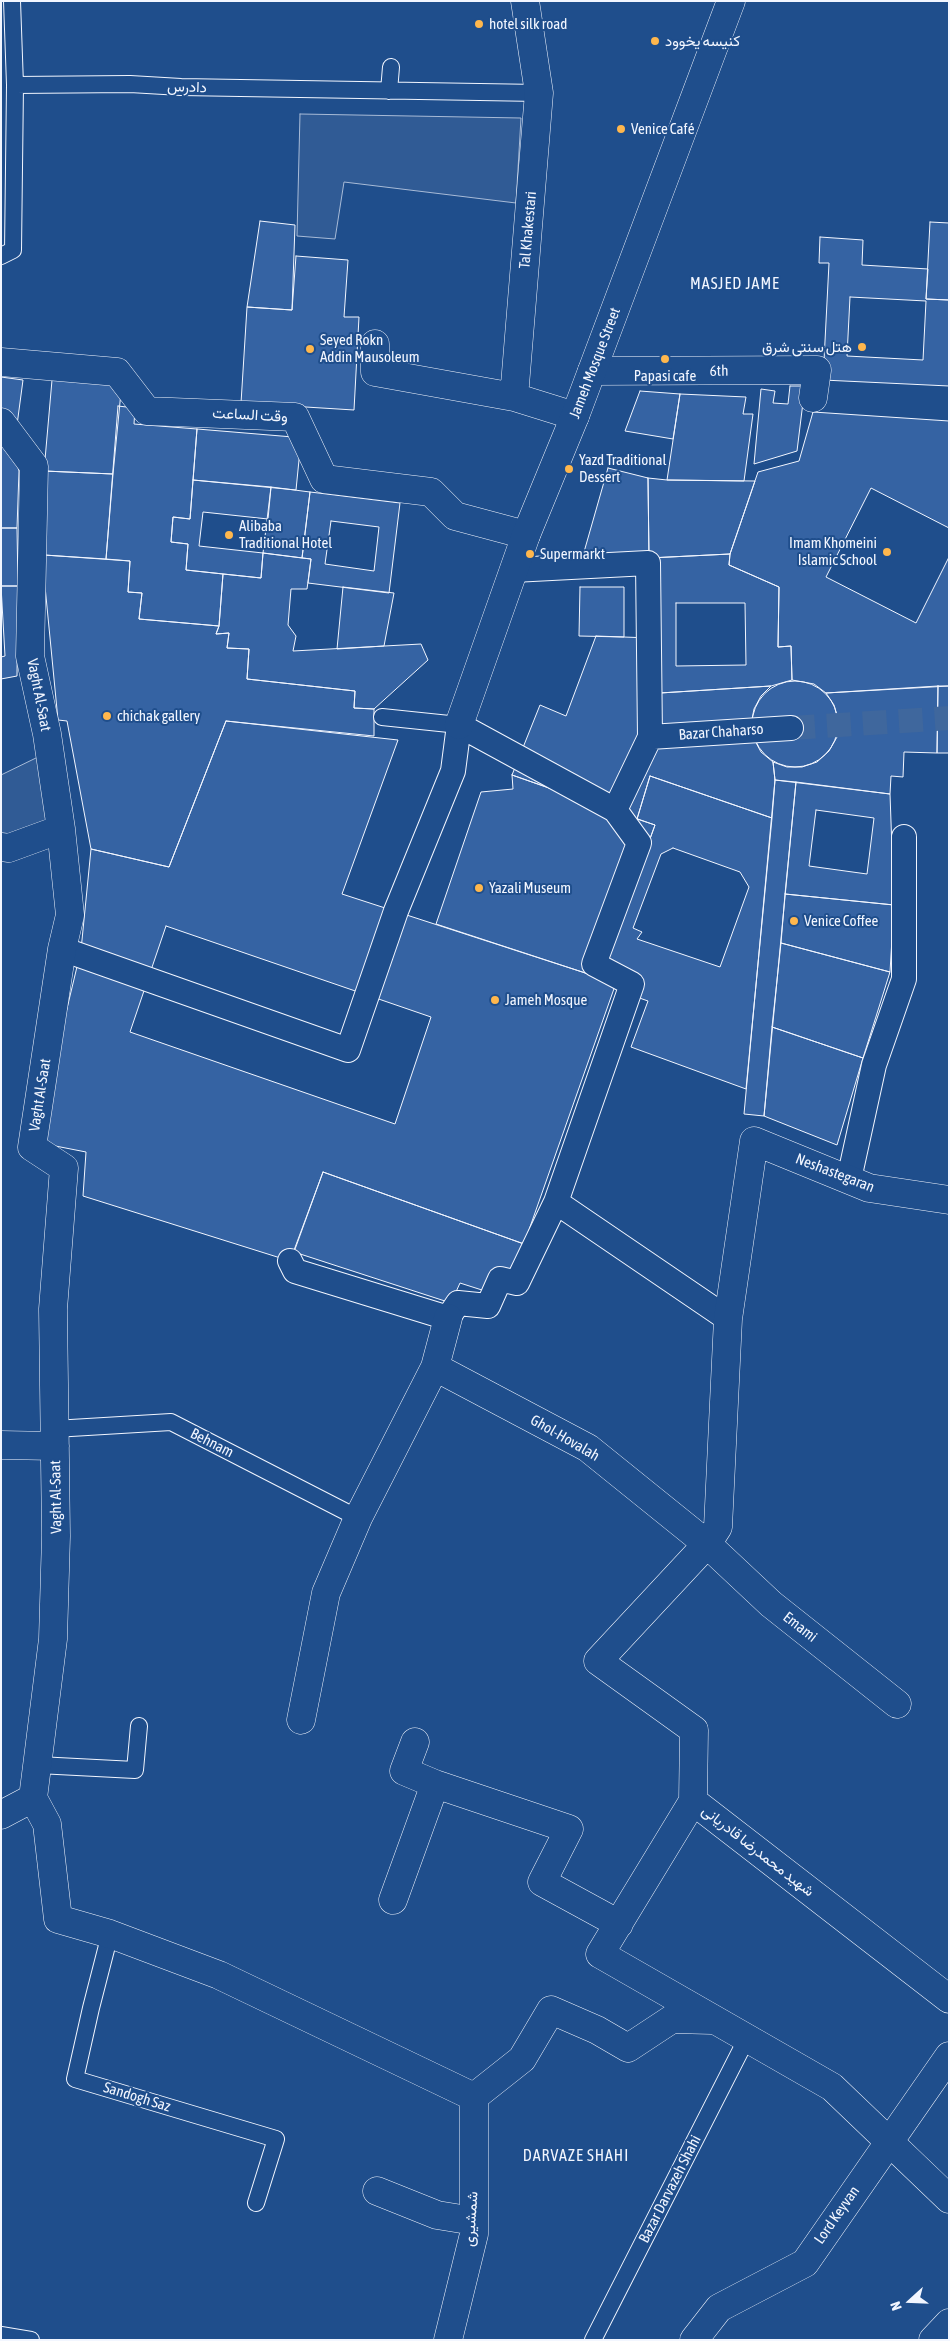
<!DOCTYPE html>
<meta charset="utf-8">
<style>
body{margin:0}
#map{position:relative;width:950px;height:2341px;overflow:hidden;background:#1f4e8c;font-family:"Asap Condensed",sans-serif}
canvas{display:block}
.frame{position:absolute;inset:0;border:2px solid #f2f6ff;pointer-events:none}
.north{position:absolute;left:885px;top:2276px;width:50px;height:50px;-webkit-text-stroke:4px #1f4e8c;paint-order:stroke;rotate:250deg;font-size:14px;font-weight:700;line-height:20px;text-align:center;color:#f2f6ff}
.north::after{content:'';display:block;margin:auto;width:18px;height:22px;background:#f2f6ff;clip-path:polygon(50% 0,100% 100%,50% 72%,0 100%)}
</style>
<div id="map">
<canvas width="950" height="2341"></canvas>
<div class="frame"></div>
<div class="north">N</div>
</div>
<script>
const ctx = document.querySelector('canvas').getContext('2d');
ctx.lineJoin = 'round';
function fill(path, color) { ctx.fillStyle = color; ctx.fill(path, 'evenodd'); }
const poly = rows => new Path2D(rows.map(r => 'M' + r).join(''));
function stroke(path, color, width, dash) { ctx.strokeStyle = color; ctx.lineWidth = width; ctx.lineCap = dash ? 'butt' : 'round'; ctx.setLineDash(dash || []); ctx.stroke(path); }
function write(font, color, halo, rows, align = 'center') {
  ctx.font = font + ' "Asap Condensed",Vazirmatn,sans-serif'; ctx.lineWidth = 4; ctx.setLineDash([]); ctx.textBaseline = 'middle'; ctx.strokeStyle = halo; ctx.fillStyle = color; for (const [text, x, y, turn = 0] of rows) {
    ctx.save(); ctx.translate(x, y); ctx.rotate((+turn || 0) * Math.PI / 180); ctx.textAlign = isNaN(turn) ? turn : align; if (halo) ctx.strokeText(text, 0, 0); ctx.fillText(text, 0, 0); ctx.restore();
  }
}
const parking = poly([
 [300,114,521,118,516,203,344,182,335,239,297,236,300,114],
 [38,757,49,822,1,836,1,775,38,757]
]);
fill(parking, '#305b95');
stroke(parking, '#a8bbd7', 1);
const building = poly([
 [260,221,295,225,292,310,247,307,260,221],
 [930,222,949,223,949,300,926,299,930,222],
 [820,237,863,240,862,265,928,269,926,299,949,300,949,386,823,380,829,263,819,263,820,237],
 [850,297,926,301,923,360,847,356,850,297],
 [296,256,348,260,344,317,359,317,354,410,241,403,247,307,292,310,296,256],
 [1,377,23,380,17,425,1,422,1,377],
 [99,379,121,392,113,474,44,471,52,380,99,379],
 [790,386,805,386,797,451,754,464,761,389,775,391,773,403,788,404,790,386],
 [640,391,680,394,673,439,625,431,640,391],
 [680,394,746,397,743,414,753,414,744,481,667,480,680,394],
 [118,406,135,408,134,424,197,429,190,519,173,517,171,542,188,544,186,570,223,574,219,626,139,619,142,593,128,592,130,561,106,559,118,406],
 [813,412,949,421,949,528,871,488,826,577,916,623,949,557,949,686,826,693,814,684,792,680,791,646,778,647,779,587,729,565,730,554,758,472,799,461,813,412],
 [197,429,293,437,300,450,296,490,193,480,197,429],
 [1,446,12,448,19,471,17,528,1,528,1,446],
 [608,468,648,478,649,558,580,566,608,468],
 [44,471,113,474,106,559,44,555,44,471],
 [648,478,667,480,755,481,730,554,649,558,648,478],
 [193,480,271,487,268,519,203,512,199,546,263,553,261,578,186,570,188,544,171,542,173,517,190,519,193,480],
 [271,487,310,492,302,558,263,553,271,487],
 [310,492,400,503,389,593,308,583,311,559,302,558,310,492],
 [331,521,379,527,374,571,325,564,331,521],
 [1,528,17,528,18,586,1,586,1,528],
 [263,553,311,559,307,589,291,589,288,625,296,636,293,651,421,644,428,660,374,709,354,708,355,691,247,679,249,649,227,648,229,633,216,634,219,626,223,574,261,578,263,553],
 [730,554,729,565,779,587,778,647,791,646,792,680,771,686,660,693,649,558,730,554],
 [676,603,745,603,746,665,676,666,676,603],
 [44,555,130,561,128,592,142,593,139,619,219,626,216,634,229,633,227,648,249,649,247,679,355,691,354,708,374,709,374,736,226,721,169,867,91,849,67,721,58,720,44,576,44,555],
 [1,586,18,586,17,676,1,679,1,657,5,656,1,586],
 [343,587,394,593,384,646,337,649,343,587],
 [580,587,624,587,624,637,579,636,580,587],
 [596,636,651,638,660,693,771,686,761,696,754,709,751,724,754,739,761,752,773,762,775,780,772,818,650,776,637,819,512,775,540,705,566,716,596,636],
 '752 724a43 43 0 1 1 86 0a43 43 0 1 1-86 0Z',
 [938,686,949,686,949,753,937,753,938,686],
 [938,686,937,753,904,752,903,777,891,776,890,794,775,780,773,762,787,767,802,767,817,762,829,751,837,737,838,720,834,705,826,693,938,686],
 [226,721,398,740,342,894,616,983,524,1244,323,1172,290,1261,83,1196,86,1152,35,1142,81,950,91,849,169,867,226,721],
 [166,926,431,1017,395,1124,130,1032,166,926],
 [512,775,655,825,605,963,616,983,436,924,481,792,513,789,512,775],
 [650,776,772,818,746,1089,631,1047,648,1001,631,995,605,963,655,825,637,819,650,776],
 [673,848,740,872,749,887,720,967,637,939,642,932,633,928,661,854,673,848],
 [775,780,796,782,764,1116,744,1114,775,780],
 [796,782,890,794,894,905,785,894,796,782],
 [816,810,874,818,867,874,809,866,816,810],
 [785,894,894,905,890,972,781,943,785,894],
 [781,943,890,972,863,1058,772,1027,781,943],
 [772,1027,863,1058,837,1145,764,1116,772,1027],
 [323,1172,524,1244,509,1275,485,1291,460,1283,451,1303,294,1252,323,1172]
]);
fill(building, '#3563a3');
stroke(building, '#f2f6ff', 1);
stroke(poly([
 [791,728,949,718]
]), '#3f679d', 24, [24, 12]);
const service = poly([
 [12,1,15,85],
 [389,91,391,67],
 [1,256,13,250,15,85,130,84,181,87,539,93],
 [382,717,459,725],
 [54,1429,171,1422,358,1518],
 [38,1765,135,1770,139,1726],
 [110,1934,91,2008,75,2079,276,2139,256,2203],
 [1,2335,31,2340],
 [593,2340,747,2038]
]);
const pedestrian = poly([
 [513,570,648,563,650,737,615,810],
 [650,737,791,728],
 [62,949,348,1050,396,911,453,771,459,725,615,810,639,843,594,964,632,984,556,1202],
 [849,1179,874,1065,904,979,904,837],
 [290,1261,295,1271,448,1318,458,1303,488,1306,500,1279,517,1283,556,1202,728,1319]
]);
const minor = poly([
 [525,1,539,93,514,397,575,416],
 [375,344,375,372,514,397],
 [1,362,117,372,147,411,295,417,324,479,431,492,455,516,526,535],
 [592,371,817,370,813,398],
 [1,422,34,466,30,656,47,734,61,829,70,915,62,949,32,1147,64,1168,53,1309,56,1536,53,1639,33,1798,1,1815],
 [1,847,9,848,61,829],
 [949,1200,869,1188,754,1141,728,1319,718,1527,707,1544,598,1661,694,1730,693,1801,949,1999],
 [435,1367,588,1448,707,1544,771,1604,897,1704],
 [1,1445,55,1446],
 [301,1720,326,1593,358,1518,435,1367,448,1318],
 [415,1742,404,1771,435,1784],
 [33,1798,47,1824,58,1919,110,1934,219,1975,474,2097],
 [693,1801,600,1954,832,2087,949,2199],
 [393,1900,435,1784,569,1829,542,1882,619,1924],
 [474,2097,522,2059,551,2010,597,2030,628,2048,672,2019,712,2020],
 [377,2191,437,2215,474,2221],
 [448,2340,474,2234,474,2097],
 [694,2340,719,2308,805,2263,949,2056],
 [933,2340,949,2323]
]);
const tertiary = poly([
 [459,725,526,535,575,416,731,1]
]);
stroke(service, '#f2f6ff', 18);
stroke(pedestrian, '#f2f6ff', 26);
stroke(minor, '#f2f6ff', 29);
stroke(tertiary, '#f2f6ff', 29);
stroke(service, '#1f4e8c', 16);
stroke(pedestrian, '#1f4e8c', 24);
stroke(minor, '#1f4e8c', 28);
stroke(tertiary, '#1f4e8c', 28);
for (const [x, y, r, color] of [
 [479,24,5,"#ffb74d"],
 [655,41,5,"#ffb74d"],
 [621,129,5,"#ffb74d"],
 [862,347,5,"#ffb74d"],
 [310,349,5,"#ffb74d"],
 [665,359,5,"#ffb74d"],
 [569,469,5,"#ffb74d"],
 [229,535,5,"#ffb74d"],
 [887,552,5,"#ffb74d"],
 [530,554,5,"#ffb74d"],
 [107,716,5,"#ffb74d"],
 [479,888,5,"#ffb74d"],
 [794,921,5,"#ffb74d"],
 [495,1000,5,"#ffb74d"]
]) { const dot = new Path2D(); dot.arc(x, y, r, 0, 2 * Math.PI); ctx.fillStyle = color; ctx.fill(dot); stroke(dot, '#1f4e8c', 2); }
write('15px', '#f2f6ff', '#1f4e8c', [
 ["hotel silk road",489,24],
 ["کنیسه یخوود",665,41],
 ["Venice Café",631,129],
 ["Seyed Rokn",320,340],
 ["Addin Mausoleum",320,357],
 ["هتل سنتی شرق",852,347,"right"],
 ["Papasi cafe",665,376,"center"],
 ["Yazd Traditional",579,460],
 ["Dessert",579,477],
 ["Alibaba",239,526],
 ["Traditional Hotel",239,543],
 ["Imam Khomeini",877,543,"right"],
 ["Islamic School",877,560,"right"],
 ["Supermarkt",540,554],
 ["chichak gallery",117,716],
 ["Yazali Museum",489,888],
 ["Venice Coffee",804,921],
 ["Jameh Mosque",505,1000]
], 'left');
write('15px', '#f2f6ff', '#1f4e8c', [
 ["دادرس",187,87,2],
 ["Tal Khakestari",528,230,-85],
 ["Jameh Mosque Street",595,363,-69],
 ["6th",719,371,-1],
 ["وقت الساعت",250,415,3],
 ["Vaght Al-Saat",39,695,79],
 ["Bazar Chaharso",721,732,-4],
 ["Vaght Al-Saat",40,1095,-81],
 ["Neshastegaran",835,1173,21],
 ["Ghol-Hovalah",565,1438,30],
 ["Behnam",212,1443,27],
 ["Vaght Al-Saat",56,1497,-91],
 ["Emami",800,1627,38],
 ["شهید محمدرضا قادریانی",758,1851,38],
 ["Sandogh Saz",137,2097,17],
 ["Bazar Darvazeh Shahi",670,2189,-63],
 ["Lord Keyvan",837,2215,-55],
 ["شمشیری",471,2219,-86]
]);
ctx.letterSpacing = '1px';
write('16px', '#f2f6ff', '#1f4e8c', [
 ["MASJED JAME",735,284],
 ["DARVAZE SHAHI",576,2156]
]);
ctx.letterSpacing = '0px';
</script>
